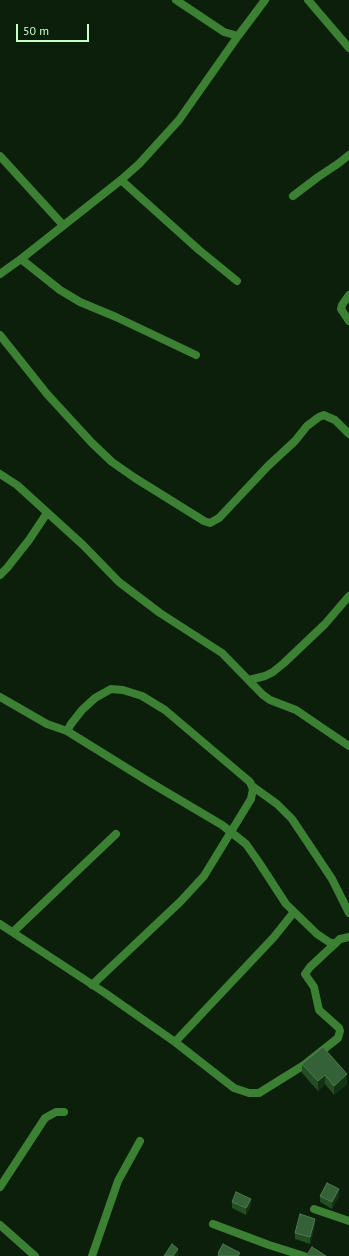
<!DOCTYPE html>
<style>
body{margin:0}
#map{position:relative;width:349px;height:1256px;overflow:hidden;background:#0b1f0b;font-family:"PT Sans",sans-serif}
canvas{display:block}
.scale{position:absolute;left:16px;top:24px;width:73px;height:18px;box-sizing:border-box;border:2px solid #cbffc9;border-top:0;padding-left:5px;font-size:12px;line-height:14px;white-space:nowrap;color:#cbffc9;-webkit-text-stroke:3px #0b1f0b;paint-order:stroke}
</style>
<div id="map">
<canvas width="349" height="1256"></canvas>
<div class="scale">50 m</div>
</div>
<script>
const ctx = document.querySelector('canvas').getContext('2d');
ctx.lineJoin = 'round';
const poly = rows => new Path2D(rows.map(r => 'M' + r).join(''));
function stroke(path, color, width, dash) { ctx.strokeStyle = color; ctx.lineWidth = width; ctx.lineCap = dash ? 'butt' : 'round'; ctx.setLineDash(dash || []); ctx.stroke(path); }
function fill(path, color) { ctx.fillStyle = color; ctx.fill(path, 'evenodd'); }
stroke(poly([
 [176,0,224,32,238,36],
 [308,0,349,48],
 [0,156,63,225],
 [121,180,199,250,237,281],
 [293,196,318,177,339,163,349,155],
 [21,259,60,290,80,302,116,317,196,355],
 [0,274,21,259,121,180,139,164,179,120,238,36,265,0],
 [349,295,342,305,341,309,349,321],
 [0,335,47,394,92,443,112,462,135,478,204,521,210,523,219,518,268,466,295,441,307,426,319,417,324,415,328,417,335,420,349,434],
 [0,474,17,485,83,545,119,582,160,613,222,653,263,695,270,700,296,710,349,746],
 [0,575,7,568,29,540,47,513],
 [249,680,265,676,273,672,284,663,325,624,349,596],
 [0,697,47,724,67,731,146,780,222,825,246,844,258,861,286,904,317,934,329,942,335,944],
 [67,731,71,724,82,710,95,698,111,689,123,690,142,696,165,710,250,782,253,789,251,799,204,876,180,902,92,985],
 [252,786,277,804,292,819,332,879,349,913],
 [0,924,105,993,175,1042,234,1088,249,1093,259,1093,304,1065,338,1038,340,1031,339,1028,319,1010,314,987,305,974,310,967,340,939,349,937],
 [13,932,116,834],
 [175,1042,274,937,294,912],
 [0,1187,45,1118,56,1112,64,1112],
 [314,1209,349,1221],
 [213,1224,269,1245,304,1256],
 [0,1225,35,1256],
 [92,1256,118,1181,140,1141]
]), '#3c8133', 8);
fill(poly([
 [302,1064,347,1084,334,1095,325,1084,318,1091,302,1073],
 [320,1196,339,1196,332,1209,320,1202],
 [232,1202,251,1205,246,1215,232,1208],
 [315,1225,310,1244,295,1239,295,1233]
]), '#234e24');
fill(poly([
 [347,1074,347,1084,334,1095,334,1086],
 [325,1075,325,1084,318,1091,318,1081],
 [339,1189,339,1196,332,1209,332,1202],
 [251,1199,251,1205,246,1215,246,1208],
 [315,1219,315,1225,310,1244,310,1237],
 [178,1249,178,1256,173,1256]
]), '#123313');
const building = poly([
 [323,1047,347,1074,334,1086,325,1075,318,1081,302,1064,323,1047],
 [327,1183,339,1189,332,1202,320,1196,327,1183],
 [236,1192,251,1199,246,1208,232,1202,236,1192],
 [300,1214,315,1219,310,1237,295,1233,300,1214],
 [172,1244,178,1249,173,1256,164,1256,172,1244],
 [223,1244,240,1253,238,1256,218,1256,219,1254,218,1253,223,1244],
 [312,1247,326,1256,306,1256,312,1247]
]);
fill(building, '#356136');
stroke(building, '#4c7a4d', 1);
</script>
